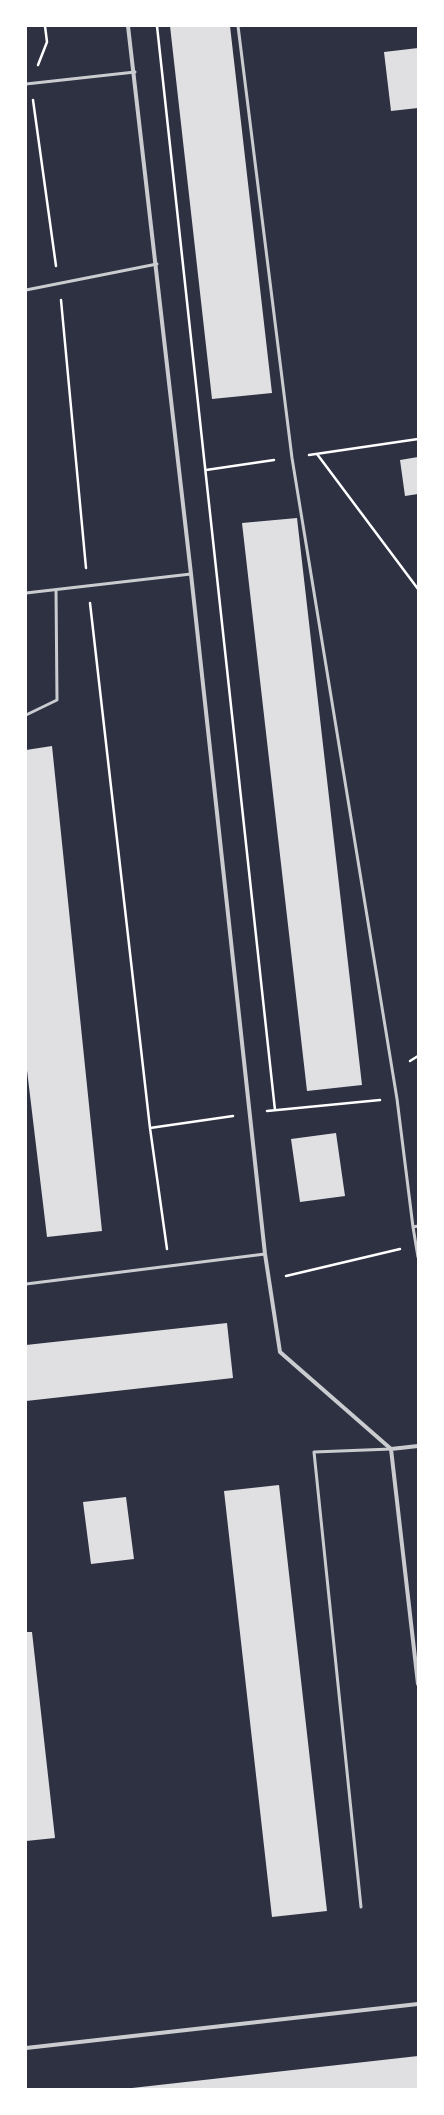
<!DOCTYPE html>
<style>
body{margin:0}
#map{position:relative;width:444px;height:2115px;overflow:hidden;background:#2d3142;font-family:"Fira Sans",sans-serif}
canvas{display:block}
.frame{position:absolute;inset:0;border:27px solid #fff;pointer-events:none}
</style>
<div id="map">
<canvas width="444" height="2115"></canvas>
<div class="frame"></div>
</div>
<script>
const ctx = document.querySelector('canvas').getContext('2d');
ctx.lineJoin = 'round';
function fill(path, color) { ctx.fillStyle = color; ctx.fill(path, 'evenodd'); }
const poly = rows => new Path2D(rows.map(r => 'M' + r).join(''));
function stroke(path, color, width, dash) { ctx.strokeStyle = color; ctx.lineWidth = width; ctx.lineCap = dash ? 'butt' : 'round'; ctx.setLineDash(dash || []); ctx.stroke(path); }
fill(poly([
 [170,26,230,26,272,393,212,399],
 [418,48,418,108,391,111,384,52],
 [418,457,418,494,405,496,400,460],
 [297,518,362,1085,307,1091,242,523],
 [52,746,102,1231,47,1237,26,1062,26,750],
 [336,1133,345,1196,300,1202,291,1139],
 [227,1323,233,1378,26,1401,26,1345],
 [279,1485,327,1911,272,1917,224,1491],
 [126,1497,134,1559,91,1564,83,1502],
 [26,1632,32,1632,55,1838,26,1841],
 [418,2056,418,2089,132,2089,132,2088]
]), '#e0e0e3');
stroke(poly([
 [157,26,275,1110],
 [38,65,47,42,45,26],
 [33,100,56,266],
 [61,300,86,568],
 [317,454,418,589],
 [309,455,418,439],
 [206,470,274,460],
 [90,603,150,1128,167,1249],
 [410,1061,418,1056],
 [267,1111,380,1100],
 [150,1128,233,1116],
 [286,1276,400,1249]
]), '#fff', 2.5);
stroke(poly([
 [238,26,292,458,397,1099,413,1227],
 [26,84,135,72],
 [26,290,157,264],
 [26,593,191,574],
 [26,715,57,700,56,590],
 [418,1226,413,1227,418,1257],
 [26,1284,265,1254],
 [361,1907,314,1452,391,1449]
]), '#caccd0', 3);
stroke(poly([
 [128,26,191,574,265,1254,280,1352,391,1449],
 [418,1446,391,1449,418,1684],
 [26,2048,418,2004]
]), '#caccd0', 4);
</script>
